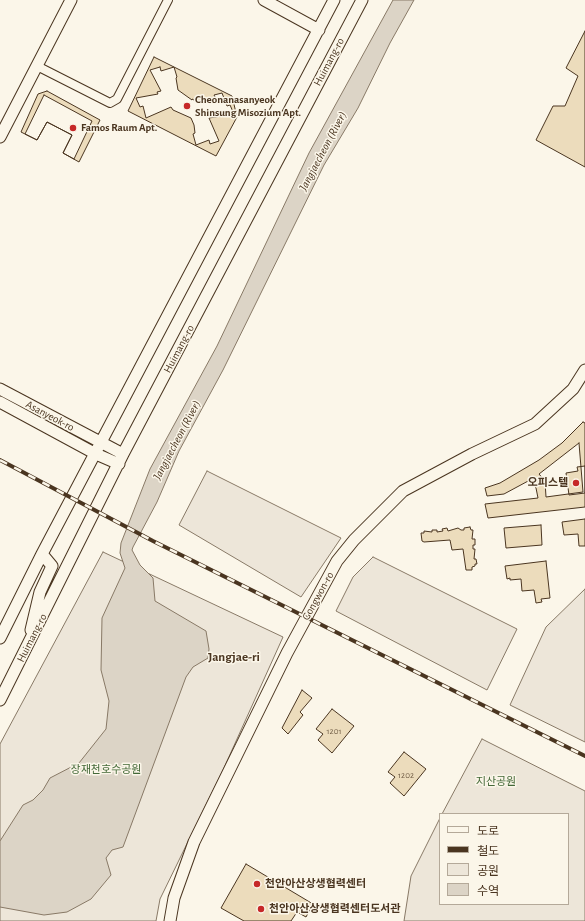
<!DOCTYPE html>
<meta charset="utf-8">
<style>
body{margin:0}
#map{position:relative;width:585px;height:921px;overflow:hidden;background:#fbf6e9;font-family:"Alegreya Sans","Noto Sans KR",sans-serif}
canvas{display:block}
.legend{position:absolute;left:439px;top:813px;width:130px;height:92px;box-sizing:border-box;background:#fbf6e9;border:1px solid #b4a999;margin:0;padding:5px 7px;list-style:none;font-size:12px;color:#4a3520}
.legend li{display:flex;align-items:center;gap:8px;height:20px}
.legend b{width:20px;border:1px solid #b4a999}
</style>
<div id="map">
<canvas width="585" height="921"></canvas>
<ul class="legend">
<li><b style="height:5px;background:#fbf6e9"></b>도로</li>
<li><b style="height:5px;background:#4a3520"></b>철도</li>
<li><b style="height:11px;background:#ede6d9"></b>공원</li>
<li><b style="height:11px;background:#dcd4c6"></b>수역</li>
</ul>
</div>
<script>
const ctx = document.querySelector('canvas').getContext('2d');
ctx.lineJoin = 'round';
function fill(path, color) { ctx.fillStyle = color; ctx.fill(path, 'evenodd'); }
const poly = rows => new Path2D(rows.map(r => 'M' + r).join(''));
function stroke(path, color, width, dash) { ctx.strokeStyle = color; ctx.lineWidth = width; ctx.lineCap = dash ? 'butt' : 'round'; ctx.setLineDash(dash || []); ctx.stroke(path); }
function write(font, color, halo, rows, align = 'center') {
  ctx.font = font + ' "Alegreya Sans","Noto Sans KR",sans-serif'; ctx.lineWidth = 3; ctx.setLineDash([]); ctx.textBaseline = 'middle'; ctx.strokeStyle = halo; ctx.fillStyle = color; for (const [text, x, y, turn = 0] of rows) {
    ctx.save(); ctx.translate(x, y); ctx.rotate((+turn || 0) * Math.PI / 180); ctx.textAlign = isNaN(turn) ? turn : align; if (halo) ctx.strokeText(text, 0, 0); ctx.fillText(text, 0, 0); ctx.restore();
  }
}
const green = poly([
 [207,471,341,538,301,597,179,525,207,471],
 [103,552,283,637,223,770,160,899,156,921,0,921,0,744,103,552],
 [373,557,517,629,487,690,336,611,353,577,373,557],
 [585,589,585,742,510,705,546,627,585,589],
 [482,739,585,791,585,921,404,921,411,876,440,818,440,904,568,904,568,814,442,814,482,739]
]);
fill(green, '#ede6d9');
stroke(green, '#887966', 1);
const water = poly([
 [393,0,414,0,390,43,358,108,324,165,223,370,179,451,157,502,133,547,132,550,140,565,153,578,155,601,206,631,209,649,208,658,193,667,186,677,123,847,112,850,106,858,111,875,91,899,67,912,44,915,0,907,0,841,23,805,33,800,43,790,50,778,79,763,106,729,109,701,101,670,102,618,125,568,120,553,121,543,150,469,217,346,309,153,393,0]
]);
fill(water, '#dcd4c6');
stroke(water, '#887966', 1);
const building = poly([
 [585,31,585,167,536,140,553,106,565,106,578,76,566,68,585,31],
 [154,57,232,96,237,117,216,156,128,111,154,57],
 [160,67,161,71,174,67,177,77,176,78,178,90,192,100,192,99,200,103,206,102,206,100,215,97,214,95,222,93,227,106,230,105,234,114,209,118,219,141,210,144,209,140,196,145,193,134,195,133,194,125,191,118,173,110,171,107,146,118,143,106,140,107,136,98,158,94,157,92,161,91,150,70,160,67],
 [47,91,100,120,79,162,63,153,72,135,47,122,37,140,21,132,38,94,47,91],
 [44,95,92,121,74,159,63,153,72,135,47,122,37,140,25,134,44,95],
 [583,422,585,423,585,507,488,518,485,504,538,498,536,488,530,480,504,494,487,496,485,488,500,483,539,460,562,443,583,422],
 [579,443,583,492,546,497,545,481,539,474,579,443],
 [585,466,585,493,569,495,566,473,578,471,577,467,585,466],
 [585,519,585,546,579,546,578,534,564,535,562,522,585,519],
 [541,525,542,545,506,548,504,528,541,525],
 [470,527,471,530,473,530,472,539,475,539,475,545,473,545,473,549,475,549,474,559,476,559,477,564,475,564,475,566,472,567,472,570,466,570,463,549,452,550,450,540,424,542,422,541,421,533,424,533,424,531,432,532,432,530,437,530,437,532,443,531,442,529,447,528,448,531,458,528,461,530,464,530,464,528,470,527],
 [546,561,550,598,541,599,542,602,536,603,534,590,522,591,521,579,510,580,510,578,507,579,505,566,546,561],
 [302,690,312,698,300,712,303,715,288,734,282,728,302,690],
 [332,709,354,726,332,753,318,740,323,734,316,729,332,709],
 [404,752,426,769,404,796,390,783,395,777,388,772,404,752],
 [246,864,313,904,306,917,297,912,291,921,244,921,221,908,246,864]
]);
fill(building, '#ecdcbc');
stroke(building, '#4a3520', 1);
const street = poly([
 [37,66,110,103,117,99,168,0]
]);
const secondary = poly([
 [264,0,319,30],
 [0,137,71,0],
 [0,389,123,454],
 [0,402,96,454,119,464],
 [31,630,40,592,52,566,42,554],
 [0,638,42,554,334,0],
 [0,700,123,454,362,0],
 [170,921,174,898,194,842,287,653,337,561,354,540,403,491,472,454,535,424,573,389,585,370]
]);
stroke(street, '#4a3520', 10);
stroke(secondary, '#4a3520', 13);
stroke(street, '#fbf6e9', 8);
stroke(secondary, '#fbf6e9', 11);
const rail = poly([
 [0,460,153,541,585,756]
]);
stroke(rail, '#4a3520', 4);
stroke(rail, '#fbf6e9', 2.5, [8]);
for (const [x, y, r, color] of [
 [187,106,4,"#c62828"],
 [73,128,4,"#c62828"],
 [576,483,4,"#c62828"],
 [257,884,4,"#c62828"],
 [261,909,4,"#c62828"]
]) { const dot = new Path2D(); dot.arc(x, y, r, 0, 2 * Math.PI); ctx.fillStyle = color; ctx.fill(dot); stroke(dot, '#fbf6e9', 1.5); }
write('9px', '#725f47', null, [
 ["1201",334,731],
 ["1202",406,775]
]);
write('11px', '#4a3520', '#fbf6e9', [
 ["Huimang-ro",329,62,-62],
 ["Huimang-ro",179,349,-62],
 ["Asanyeok-ro",50,416,28],
 ["Gongwon-ro",318,596,-61],
 ["Huimang-ro",32,638,-63]
]);
write('bold 11px', '#4a3520', '#fbf6e9', [
 ["Cheonanasanyeok",195,100],
 ["Shinsung Misozium Apt.",195,113],
 ["Famos Raum Apt.",81,128],
 ["오피스텔",568,483,"right"],
 ["천안아산상생협력센터",265,884],
 ["천안아산상생협력센터도서관",269,909]
], 'left');
write('11px', '#436837', '#fbf6e9', [
 ["장재천호수공원",106,770],
 ["지산공원",496,782]
]);
write('italic 12px', '#4a3520', '#fbf6e9', [
 ["Jangjaecheon (River)",323,151,-62],
 ["Jangjaecheon (River)",177,440,-62]
]);
write('bold 13px', '#4a3520', '#fbf6e9', [
 ["Jangjae-ri",234,657]
]);
</script>
